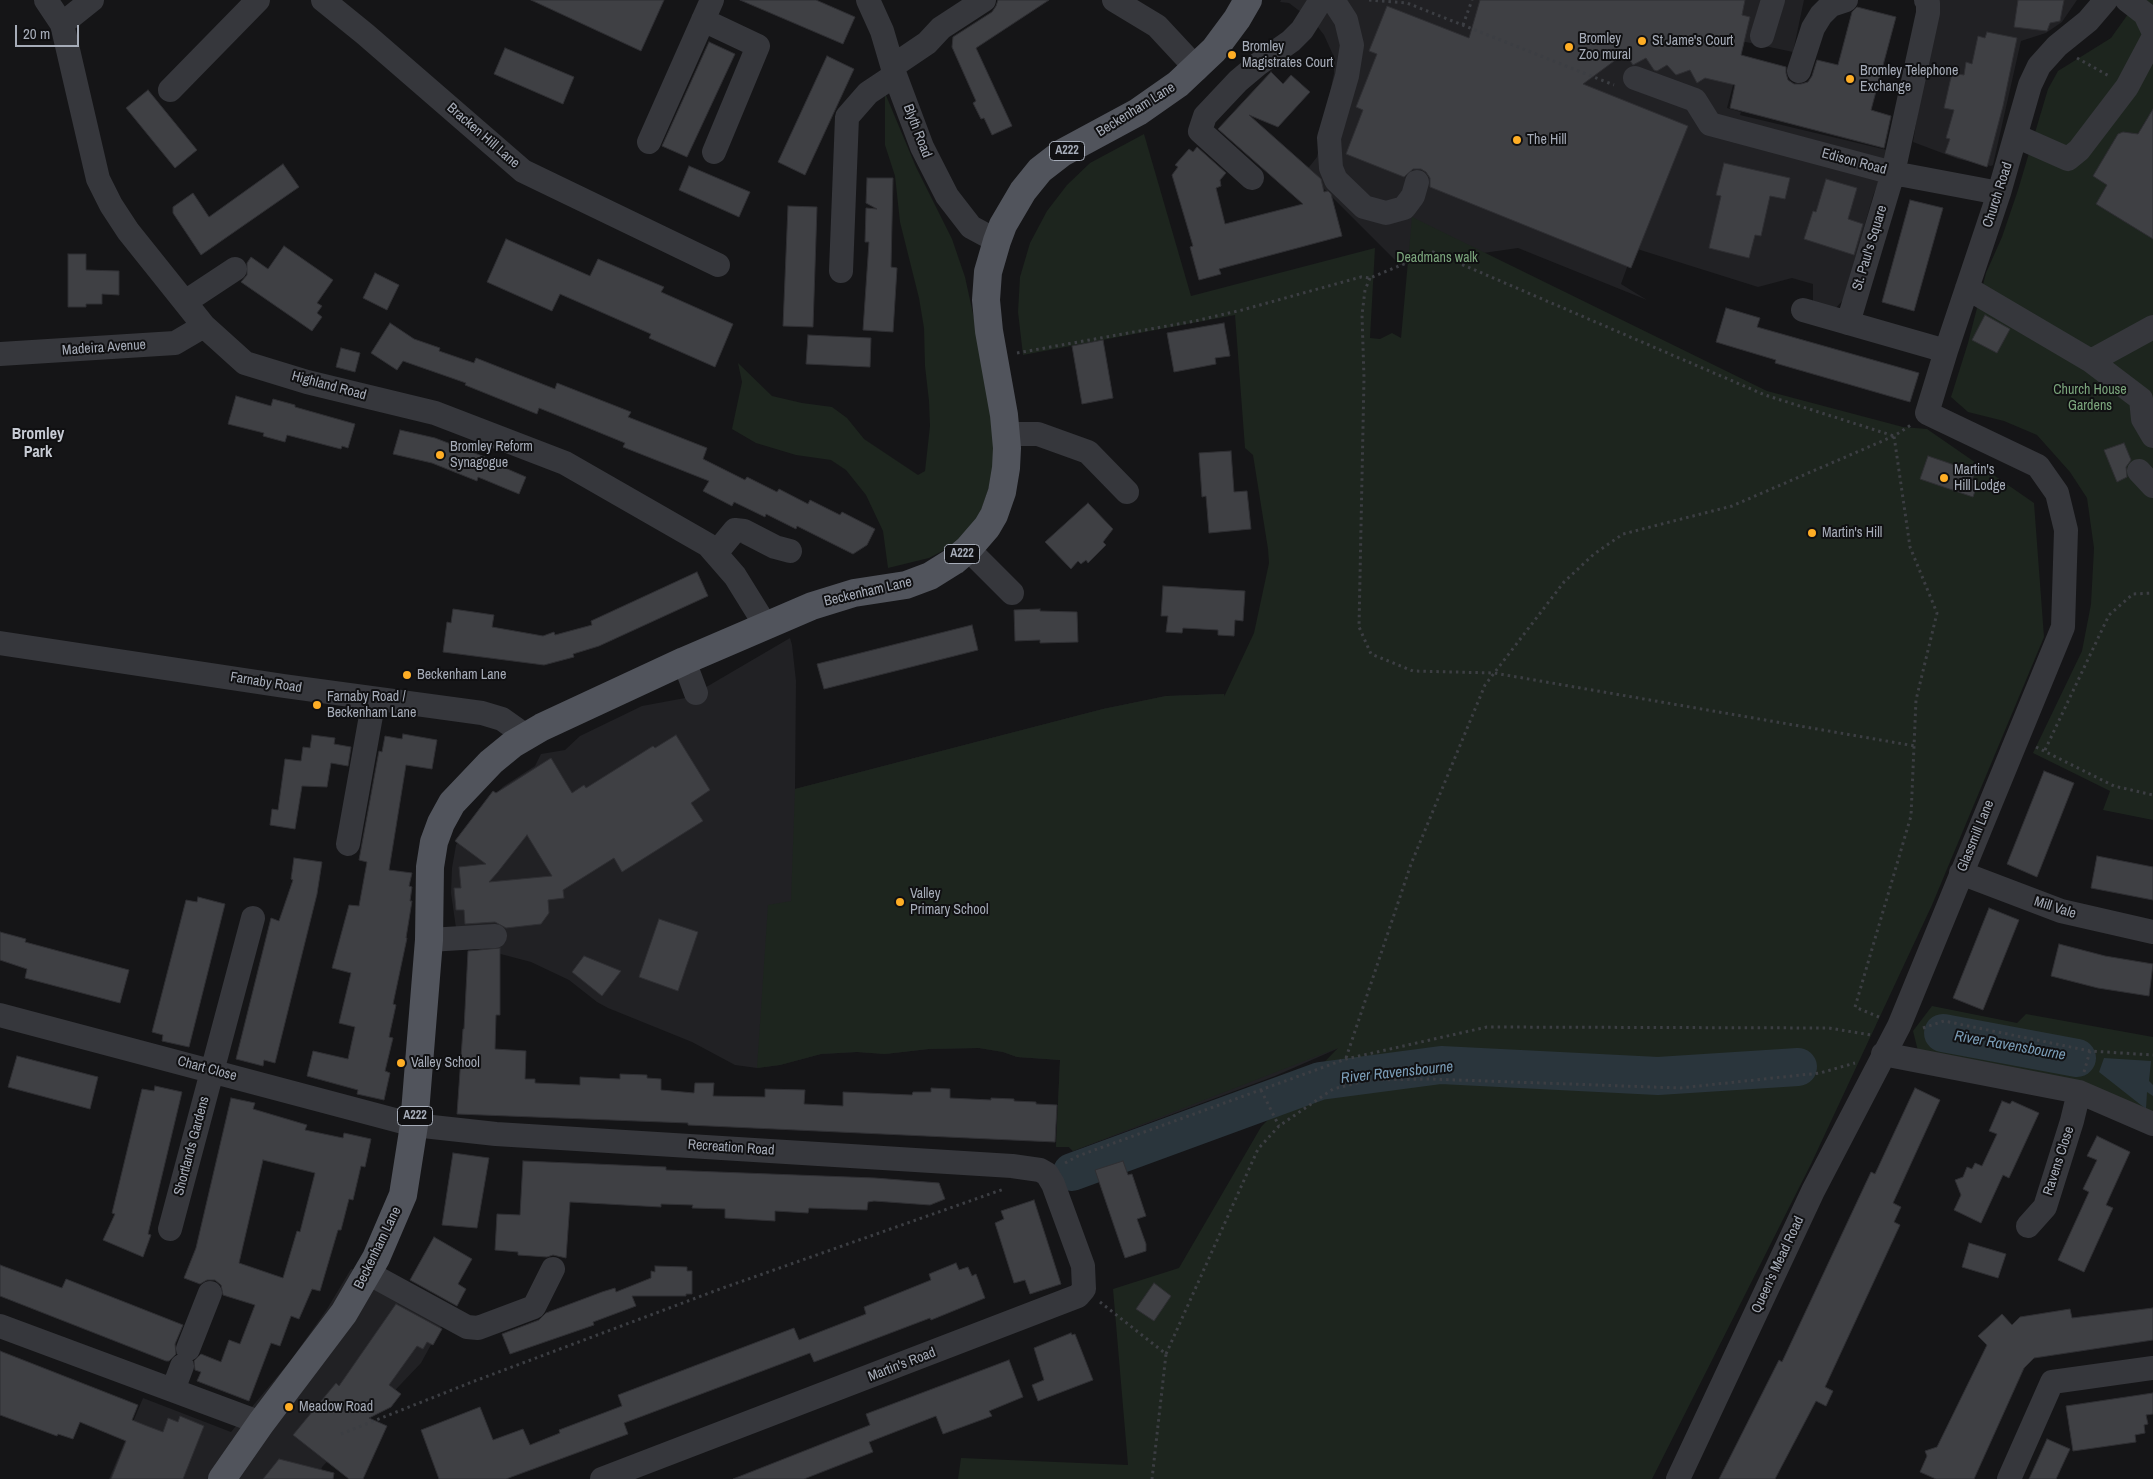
<!DOCTYPE html>
<style>
body{margin:0}
#map{position:relative;width:2153px;height:1479px;overflow:hidden;background:#151517;font-family:"Archivo Narrow",sans-serif}
canvas{display:block}
.scale{position:absolute;left:15px;top:25px;width:64px;height:22px;box-sizing:border-box;border:2px solid #a6acb8;border-top:0;padding-left:6px;font-size:15px;line-height:18px;white-space:nowrap;color:#a6acb8;-webkit-text-stroke:4px #101012;paint-order:stroke}
</style>
<div id="map">
<canvas width="2153" height="1479"></canvas>
<div class="scale">20 m</div>
</div>
<script>
const ctx = document.querySelector('canvas').getContext('2d');
ctx.lineJoin = 'round';
function fill(path, color) { ctx.fillStyle = color; ctx.fill(path, 'evenodd'); }
const poly = rows => new Path2D(rows.map(r => 'M' + r).join(''));
function stroke(path, color, width, dash) { ctx.strokeStyle = color; ctx.lineWidth = width; ctx.lineCap = dash ? 'butt' : 'round'; ctx.setLineDash(dash || []); ctx.stroke(path); }
function write(font, color, halo, rows, align = 'center') {
  ctx.font = font + ' "Archivo Narrow",sans-serif'; ctx.lineWidth = 4; ctx.setLineDash([]); ctx.textBaseline = 'middle'; ctx.strokeStyle = halo; ctx.fillStyle = color; for (const [text, x, y, turn = 0] of rows) {
    ctx.save(); ctx.translate(x, y); ctx.rotate((+turn || 0) * Math.PI / 180); ctx.textAlign = isNaN(turn) ? turn : align; if (halo) ctx.strokeText(text, 0, 0); ctx.fillText(text, 0, 0); ctx.restore();
  }
}
fill(poly([
 [1281,0,1804,0,1793,52,1741,41,1740,59,1727,108,1741,112,1740,115,1891,151,1873,196,1843,300,1835,309,1813,301,1813,284,1792,278,1758,287,1634,248,1621,284,1647,300,1518,248,1400,265,1306,171,1317,157,1334,73,1334,57,1324,35,1314,22,1289,3,1280,2],
 [1936,0,2077,0,2062,22,2046,33,2021,41,1993,165,1991,166,1958,159,1913,142],
 [790,638,792,645,796,681,795,789,1103,709,1166,696,1224,694,1339,1048,1275,1076,1073,1151,1069,1147,1056,1147,1060,1060,1017,1057,1003,1052,979,1048,929,1049,885,1054,857,1052,821,1054,780,1065,757,1068,735,1065,692,1042,608,1008,597,1002,569,980,531,962,455,942,456,928,451,893,452,868,456,845,486,802,504,786,535,766,541,754,565,750,580,736,642,706,685,698,696,693],
 [351,1269,373,1273,448,1314,421,1363,322,1467,319,1479,109,1479,143,1398,231,1432,291,1360,327,1309]
]), '#212124');
fill(poly([
 [2138,0,2153,0,2153,109,2137,135,2128,132,2118,134,2093,176,2107,185,2096,204,2153,239,2153,820,2103,810,2110,791,2033,753,2082,651,2091,604,2094,548,2087,498,2070,472,2037,435,2004,421,1968,412,1951,397,1968,343,1986,273,2002,237,2018,190,2048,89,2058,71,2111,38],
 [885,93,916,167,952,239,965,277,989,387,996,466,978,520,952,546,929,558,888,568,883,531,866,495,846,470,831,460,796,455,756,443,732,429,742,382,738,363,772,396,802,403,832,407,847,418,864,439,918,475,925,471,930,426,929,401,925,366,924,328,919,298,900,222,895,176,885,145],
 [1144,134,1191,296,1375,248,1370,338,1380,339,1392,333,1401,338,1412,217,1767,391,1903,427,1927,429,2034,503,2044,637,1932,905,1811,1164,1652,1479,958,1479,961,1458,1128,1465,1113,1289,1179,1268,1261,1127,1338,1048,1073,1151,1069,1147,1056,1147,1060,1060,1017,1057,1003,1052,979,1048,929,1049,885,1054,857,1052,821,1054,780,1065,757,1068,768,905,791,901,795,789,1103,709,1166,696,1224,694,1224,697,1254,633,1269,563,1268,549,1253,455,1245,448,1235,315,1023,355,1018,312,1020,277,1030,243,1047,211,1067,185,1090,163],
 [1932,1006,2017,1023,2026,1014,2153,1037,2153,1116,1919,1055,1913,1031]
]), '#1d251e');
fill(poly([
 [2104,1058,2151,1061,2149,1081,2153,1085,2153,1096,2147,1092,2146,1109,2099,1072]
]), '#2a353c');
stroke(poly([
 [1943,1033,2077,1058],
 [1072,1172,1320,1081,1441,1065,1658,1076,1798,1067]
]), '#2a353c', 38);
const building = poly([
 [531,0,664,0,641,51,531,0],
 [740,0,816,0,855,17,843,44,740,0],
 [998,0,1049,0,976,48,1012,126,992,135,984,118,981,119,973,103,976,101,952,47,953,37,992,12,996,6,998,0],
 [1480,0,1745,0,1742,15,1750,17,1741,55,1786,67,1786,73,1788,80,1794,84,1801,84,1808,82,1812,76,1817,60,1838,65,1852,12,1857,7,1896,17,1871,110,1891,116,1884,148,1730,108,1735,85,1705,78,1697,83,1690,70,1676,75,1667,65,1657,71,1654,70,1646,58,1633,65,1625,53,1583,84,1688,126,1631,268,1430,187,1430,178,1426,172,1421,169,1413,169,1404,177,1346,154,1363,110,1356,107,1377,54,1369,51,1387,6,1469,38,1480,0],
 [2018,0,2064,0,2060,21,2050,23,2047,31,2014,27,2018,0],
 [1987,32,2017,38,2003,106,1987,167,1945,153,1950,139,1946,138,1954,110,1944,108,1952,73,1964,75,1966,62,1972,64,1978,36,1985,38,1987,32],
 [709,42,735,54,687,157,662,146,709,42],
 [505,48,574,77,563,104,494,74,505,48],
 [827,56,854,69,805,175,778,162,827,56],
 [1271,72,1283,84,1291,75,1310,92,1278,127,1249,115,1321,179,1324,192,1328,191,1331,194,1342,236,1219,269,1221,274,1199,280,1190,247,1193,246,1172,175,1178,167,1175,165,1189,149,1193,152,1197,147,1226,173,1220,180,1221,186,1216,188,1225,224,1303,204,1218,129,1271,72],
 [148,90,197,150,175,168,126,108,148,90],
 [2153,109,2153,239,2096,204,2107,185,2093,176,2118,134,2123,132,2138,134,2153,109],
 [1724,163,1790,178,1785,199,1770,196,1761,236,1755,235,1749,258,1709,248,1721,196,1716,195,1724,163],
 [283,164,299,187,201,255,173,213,173,207,193,193,209,217,283,164],
 [689,166,750,192,739,217,679,190,689,166],
 [867,178,893,178,891,267,897,268,893,332,863,330,869,242,865,242,866,208,877,209,866,203,867,178],
 [1826,179,1857,188,1848,219,1863,224,1854,255,1804,239,1813,211,1816,212,1826,179],
 [1910,200,1943,208,1914,311,1882,302,1910,200],
 [788,206,817,207,813,327,783,326,788,206],
 [506,239,590,276,598,259,664,287,661,292,733,324,715,367,649,338,651,334,560,294,552,311,487,282,506,239],
 [284,246,333,280,317,303,322,306,317,313,322,317,312,331,241,282,247,275,247,263,251,257,268,269,284,246],
 [68,254,86,254,86,270,119,271,119,295,102,294,102,304,86,304,86,307,68,307,68,254],
 [375,273,399,285,387,310,363,298,375,273],
 [1726,308,1760,318,1757,327,1919,373,1910,402,1775,363,1776,360,1716,342,1726,308],
 [1985,315,2010,329,1997,353,1972,340,1985,315],
 [390,323,414,339,440,348,439,351,474,363,476,358,555,389,557,383,631,412,628,417,707,448,703,459,745,480,747,477,777,492,779,489,808,504,810,500,840,515,842,512,875,529,867,545,853,554,797,526,796,529,766,514,765,517,734,502,732,506,703,491,709,481,623,447,625,443,559,416,539,408,537,414,465,385,466,383,403,361,397,370,371,353,390,323],
 [1224,323,1230,356,1215,358,1216,364,1174,372,1167,333,1224,323],
 [808,335,871,338,870,367,806,364,808,335],
 [1103,340,1113,398,1082,404,1072,346,1103,340],
 [341,348,360,353,355,372,336,367,341,348],
 [236,396,271,406,273,399,295,405,295,407,355,424,348,448,342,446,341,449,287,435,285,442,263,436,264,433,228,424,236,396],
 [400,430,435,438,485,457,484,459,526,477,519,494,478,477,477,481,432,463,393,454,400,430],
 [2124,443,2131,460,2126,467,2127,477,2117,482,2104,450,2124,443],
 [1231,451,1234,492,1247,491,1251,529,1209,533,1206,496,1202,497,1199,453,1231,451],
 [1928,456,1975,472,1972,480,1978,482,1973,497,1920,479,1928,456],
 [1088,503,1113,529,1103,542,1106,545,1088,563,1086,560,1081,564,1078,561,1071,569,1045,542,1088,503],
 [697,572,708,596,599,646,573,654,574,657,544,665,443,652,447,622,451,623,453,609,494,615,492,627,543,636,554,632,555,635,592,625,591,621,697,572],
 [1163,586,1245,591,1243,621,1235,620,1234,636,1218,635,1218,630,1183,628,1182,633,1166,632,1168,616,1161,616,1163,586],
 [1040,609,1040,611,1077,612,1078,642,1040,643,1040,640,1015,641,1014,610,1040,609],
 [972,625,978,650,824,689,817,664,972,625],
 [403,734,437,740,432,769,406,765,389,870,412,873,409,886,412,887,410,901,412,901,406,938,407,938,393,1004,396,1005,389,1037,393,1038,385,1071,390,1073,384,1100,357,1094,358,1090,307,1076,313,1051,348,1059,355,1027,339,1023,351,973,332,968,349,905,359,906,367,862,359,860,379,751,382,752,385,736,402,739,403,734],
 [312,735,335,738,334,744,351,747,348,766,331,763,327,787,302,786,295,829,270,825,272,809,278,810,285,759,301,761,303,747,310,748,312,735],
 [676,735,710,790,691,803,703,821,622,872,614,858,563,890,564,898,548,900,549,913,541,924,506,928,495,922,465,924,464,910,456,910,454,888,461,888,459,867,486,864,455,841,493,791,496,793,551,758,572,793,584,785,586,788,653,746,655,748,676,735],
 [527,835,552,876,489,882,497,873,527,835],
 [2044,771,2074,783,2037,877,2007,864,2044,771],
 [2097,856,2153,867,2153,900,2091,888,2097,856],
 [294,858,322,862,317,894,275,1063,264,1060,263,1066,236,1059,271,918,279,921,293,880,291,879,294,858],
 [198,897,225,904,189,1047,162,1041,163,1035,152,1032,186,900,197,902,198,897],
 [1989,908,2019,920,1983,1010,1953,998,1989,908],
 [659,919,698,932,678,991,639,977,659,919],
 [0,932,26,939,25,942,129,970,120,1003,25,978,27,969,0,960,0,932],
 [2059,944,2105,956,2153,964,2149,996,2098,988,2051,976,2059,944],
 [500,948,500,1015,496,1015,495,1049,526,1051,525,1079,535,1079,535,1083,580,1085,580,1077,620,1079,620,1074,647,1075,647,1078,661,1079,661,1090,694,1093,695,1083,714,1083,713,1096,765,1097,765,1089,805,1090,804,1104,843,1106,843,1092,912,1095,913,1092,931,1092,931,1088,950,1089,950,1098,991,1100,991,1098,1014,1099,1014,1101,1036,1102,1036,1104,1057,1105,1055,1142,688,1125,688,1123,457,1114,463,1029,464,1029,468,951,500,948],
 [584,956,621,971,602,996,572,972,584,956],
 [17,1056,98,1077,90,1109,8,1087,17,1056],
 [155,1086,182,1092,148,1234,151,1235,143,1257,103,1240,115,1214,112,1213,142,1089,154,1091,155,1086],
 [1915,1088,1940,1100,1893,1203,1901,1207,1894,1222,1900,1225,1825,1387,1833,1391,1826,1406,1816,1401,1775,1479,1719,1479,1779,1360,1782,1362,1871,1172,1875,1174,1915,1088],
 [231,1098,255,1103,253,1109,307,1125,305,1130,343,1138,344,1133,371,1139,365,1167,361,1166,353,1200,349,1199,341,1230,338,1230,320,1291,312,1289,299,1319,291,1316,280,1346,271,1343,249,1401,197,1381,201,1372,195,1370,194,1361,201,1354,221,1362,229,1340,240,1344,255,1305,223,1295,221,1285,215,1280,207,1280,200,1284,184,1278,196,1248,231,1098],
 [263,1160,315,1173,300,1232,297,1231,283,1278,239,1263,263,1160],
 [2002,1101,2010,1104,2012,1101,2039,1113,2009,1178,2003,1175,1981,1223,1954,1210,1961,1195,1955,1180,1963,1177,1967,1167,1972,1169,1975,1163,1982,1166,1997,1134,1989,1131,2002,1101],
 [2097,1136,2130,1152,2106,1205,2113,1208,2084,1272,2058,1260,2089,1192,2083,1189,2097,1160,2087,1156,2097,1136],
 [453,1153,489,1158,477,1228,442,1225,453,1153],
 [523,1161,666,1167,666,1170,875,1178,939,1183,945,1199,930,1205,874,1201,868,1202,867,1210,809,1208,808,1213,775,1211,775,1221,725,1218,725,1209,692,1208,693,1205,661,1204,661,1207,570,1202,566,1258,553,1255,547,1257,518,1255,518,1252,495,1250,497,1214,520,1215,523,1161],
 [1123,1161,1128,1175,1132,1174,1146,1216,1137,1219,1146,1244,1146,1251,1125,1258,1095,1170,1123,1161],
 [1034,1200,1061,1284,1030,1294,1025,1280,1014,1283,995,1223,1004,1219,1001,1211,1034,1200],
 [434,1237,472,1259,458,1284,466,1289,457,1306,410,1280,434,1237],
 [1969,1243,2006,1254,1998,1278,1962,1267,1969,1243],
 [956,1263,959,1270,968,1267,972,1276,976,1274,985,1298,931,1320,930,1318,814,1362,810,1353,624,1423,628,1434,506,1479,439,1479,421,1430,480,1407,493,1440,523,1429,530,1445,560,1433,559,1430,622,1406,618,1395,794,1328,799,1340,866,1314,864,1307,931,1280,929,1274,956,1263],
 [0,1265,62,1288,66,1279,183,1325,175,1344,176,1354,169,1361,166,1361,0,1296,0,1265],
 [655,1266,687,1267,687,1271,692,1271,692,1294,686,1294,686,1296,632,1296,636,1306,593,1322,594,1325,510,1354,502,1334,539,1320,546,1313,602,1292,615,1288,616,1292,651,1278,651,1271,655,1272,655,1266],
 [1154,1283,1171,1296,1154,1321,1136,1309,1154,1283],
 [396,1304,442,1329,433,1345,427,1342,423,1349,417,1346,389,1385,401,1394,391,1407,369,1418,387,1426,363,1479,349,1479,293,1435,336,1383,339,1386,396,1304],
 [2153,1308,2153,1340,2034,1358,2024,1368,1974,1479,1936,1479,1920,1472,1927,1456,1925,1451,1937,1447,1987,1345,1978,1336,2002,1314,2012,1325,2020,1317,2070,1309,2072,1318,2153,1308],
 [1071,1333,1072,1335,1075,1334,1093,1380,1038,1401,1032,1385,1044,1380,1034,1348,1071,1333],
 [0,1351,138,1405,132,1420,147,1426,163,1432,168,1418,178,1422,180,1416,204,1426,183,1479,111,1479,126,1441,80,1422,73,1439,58,1434,57,1436,0,1415,0,1351],
 [1009,1360,1023,1397,989,1411,992,1416,943,1434,936,1416,869,1442,873,1452,804,1479,733,1479,870,1425,866,1414,1009,1360],
 [2153,1393,2153,1414,2146,1415,2148,1424,2144,1425,2145,1433,2135,1435,2136,1442,2073,1451,2066,1406,2153,1393],
 [2047,1439,2070,1449,2056,1479,2029,1479,2047,1439],
 [279,1459,334,1473,333,1479,263,1479,279,1459]
]);
fill(building, '#3f4044');
stroke(building, '#2f2f33', 1);
stroke(poly([
 [1369,0,1407,3,1614,85],
 [1463,25,1472,0],
 [2077,58,2109,76],
 [1370,278,1365,290,1362,315,1364,378,1359,627,1371,654,1413,671,1494,673,1915,746],
 [1017,353,1195,321,1242,310,1361,277,1370,278,1433,252,1765,395,1894,436],
 [2036,747,2114,786,2153,795],
 [2045,750,2109,615,2133,594,2153,593],
 [1879,1017,1855,1007,1911,816,1916,700,1937,613,1910,547,1894,436],
 [1923,1028,1944,1021,2090,1051,2153,1055],
 [1346,1058,1411,864,1485,685,1564,582,1594,554,1623,534,1732,506,1894,436,1911,425],
 [2084,1072,2090,1051],
 [1261,1090,1279,1126],
 [1065,1163,1078,1156,1346,1059,1487,1027,1829,1028,1871,1035],
 [1100,1302,1166,1354,1152,1479],
 [1166,1354,1258,1149,1279,1126,1333,1089,1369,1080,1430,1079,1680,1088,1820,1073,1855,1063],
 [341,1434,472,1382,720,1289,1004,1189]
]), '#3c3e43', 3, [2.5, 4]);
stroke(poly([
 [46,0,62,24,98,179,111,205,128,231,204,326,245,363,307,382,435,413,565,463,708,545,735,576,766,626],
 [323,0,365,34,523,171,718,265],
 [868,0,882,31,895,75,922,147,947,196,971,227,997,241],
 [1114,0,1157,26,1197,69],
 [1333,0,1346,20,1352,45,1347,76,1329,138,1331,168,1336,180,1364,207,1386,213,1404,208,1413,196,1417,182],
 [2127,0,2145,14,2153,31],
 [703,20,758,46,714,152],
 [62,24,92,0],
 [1762,36,1773,0],
 [893,66,927,43,941,28,984,0],
 [1799,71,1813,28,1821,15,1831,5,1846,0],
 [1635,78,1695,100,1710,124,1893,173,1999,193],
 [170,90,258,0],
 [2016,136,2068,159,2079,150,2127,87,2153,38],
 [649,142,712,0],
 [1252,178,1200,131,1205,116,1238,81,1257,65,1291,41,1302,30,1321,0],
 [841,271,847,117,868,93,895,75],
 [1967,288,2091,361,2141,399],
 [185,302,235,269],
 [1803,310,1946,351],
 [1848,323,1893,173,1928,13,1928,3,1926,0],
 [0,354,175,343,204,326],
 [2091,361,2153,327],
 [2141,399,2143,419,2153,436],
 [1006,434,1038,434,1088,452,1127,492],
 [2139,471,2153,486],
 [968,549,1012,593],
 [716,553,735,530,744,531,775,547,790,551],
 [0,643,284,686,482,713,502,719,526,736],
 [684,661,696,693],
 [348,844,374,699],
 [1961,873,2061,911,2153,932],
 [429,940,495,936],
 [0,1015,414,1125,496,1134,1012,1166,1040,1170,1047,1174,1053,1184,1083,1266,1084,1289,1078,1296,602,1479],
 [1883,1054,2079,1092,2153,1124],
 [2028,1226,2045,1207,2072,1121,2079,1092],
 [170,1229,253,918],
 [368,1273,467,1327,478,1328,534,1307,553,1269],
 [0,1326,261,1423],
 [188,1349,210,1293],
 [173,1390,182,1366],
 [1678,1479,1813,1191,1899,1026,2063,627,2066,530,2057,493,2038,466,1927,413,1946,351,1999,193,2030,85,2039,66,2057,46,2088,21,2106,0],
 [2009,1479,2052,1382,2153,1368]
]), '#36373c', 24);
stroke(poly([
 [222,1479,261,1423,344,1313,376,1258,403,1195,414,1125,429,940,430,867,434,842,441,823,452,803,491,762,513,744,542,727,684,661,812,606,854,593,906,585,930,576,954,561,968,549,987,527,994,515,1002,492,1006,468,1007,448,1004,415,989,331,986,300,988,272,997,241,1003,225,1023,191,1040,170,1062,153,1138,112,1178,84,1214,50,1237,19,1248,0]
]), '#51545c', 28);
for (const [x, y, r, color] of [
 [1642,41,5,"#ffae25"],
 [1569,47,5,"#ffae25"],
 [1232,55,5,"#ffae25"],
 [1850,79,5,"#ffae25"],
 [1517,140,5,"#ffae25"],
 [440,455,5,"#ffae25"],
 [1944,478,5,"#ffae25"],
 [1812,533,5,"#ffae25"],
 [407,675,5,"#ffae25"],
 [317,705,5,"#ffae25"],
 [900,902,5,"#ffae25"],
 [401,1063,5,"#ffae25"],
 [289,1407,5,"#ffae25"]
]) { const dot = new Path2D(); dot.arc(x, y, r, 0, 2 * Math.PI); ctx.fillStyle = color; ctx.fill(dot); stroke(dot, '#101012', 2); }
for (const [x, y, w] of [
 [1067,151,35],
 [962,554,35],
 [415,1116,35]
]) { const box = new Path2D(); box.roundRect(x - w / 2, y - 9.5, w, 19, 4); ctx.fillStyle = '#101012'; ctx.fill(box); stroke(box, '#a6acb8', 1); }
write('bold 12px', '#a6acb8', null, [
 ["A222",1067,151],
 ["A222",962,554],
 ["A222",415,1116]
]);
write('14px', '#a6acb8', '#101012', [
 ["Bromley",1579,39],
 ["Zoo mural",1579,55],
 ["St Jame's Court",1652,41],
 ["Bromley",1242,47],
 ["Magistrates Court",1242,63],
 ["Bromley Telephone",1860,71],
 ["Exchange",1860,87],
 ["The Hill",1527,140],
 ["Bromley Reform",450,447],
 ["Synagogue",450,463],
 ["Martin's",1954,470],
 ["Hill Lodge",1954,486],
 ["Martin's Hill",1822,533],
 ["Beckenham Lane",417,675],
 ["Farnaby Road /",327,697],
 ["Beckenham Lane",327,713],
 ["Valley",910,894],
 ["Primary School",910,910],
 ["Valley School",411,1063],
 ["Meadow Road",299,1407]
], 'left');
write('14px', '#a6acb8', '#101012', [
 ["Beckenham Lane",1136,110,-32],
 ["Blyth Road",917,131,69],
 ["Bracken Hill Lane",483,136,41],
 ["Edison Road",1854,162,15],
 ["Church Road",1998,195,-72],
 ["St. Paul's Square",1870,248,-73],
 ["Madeira Avenue",104,348,-4],
 ["Highland Road",329,386,15],
 ["Beckenham Lane",868,592,-13],
 ["Farnaby Road",266,683,9],
 ["Glassmill Lane",1976,836,-68],
 ["Mill Vale",2055,908,18],
 ["Chart Close",207,1069,15],
 ["Shortlands Gardens",192,1146,-75],
 ["Recreation Road",731,1148,4],
 ["Ravens Close",2059,1161,-72],
 ["Beckenham Lane",378,1248,-64],
 ["Queen's Mead Road",1778,1265,-65],
 ["Martin's Road",902,1365,-21]
]);
write('14px', '#7ba57c', '#101012', [
 ["Deadmans walk",1437,258],
 ["Church House",2090,390],
 ["Gardens",2090,406]
]);
write('italic 15px', '#7a9cb6', '#101012', [
 ["River Ravensbourne",2010,1046,10],
 ["River Ravensbourne",1397,1073,-6]
]);
write('bold 16px', '#c7cbd4', '#101012', [
 ["Bromley",38,435],
 ["Park",38,453]
]);
</script>
